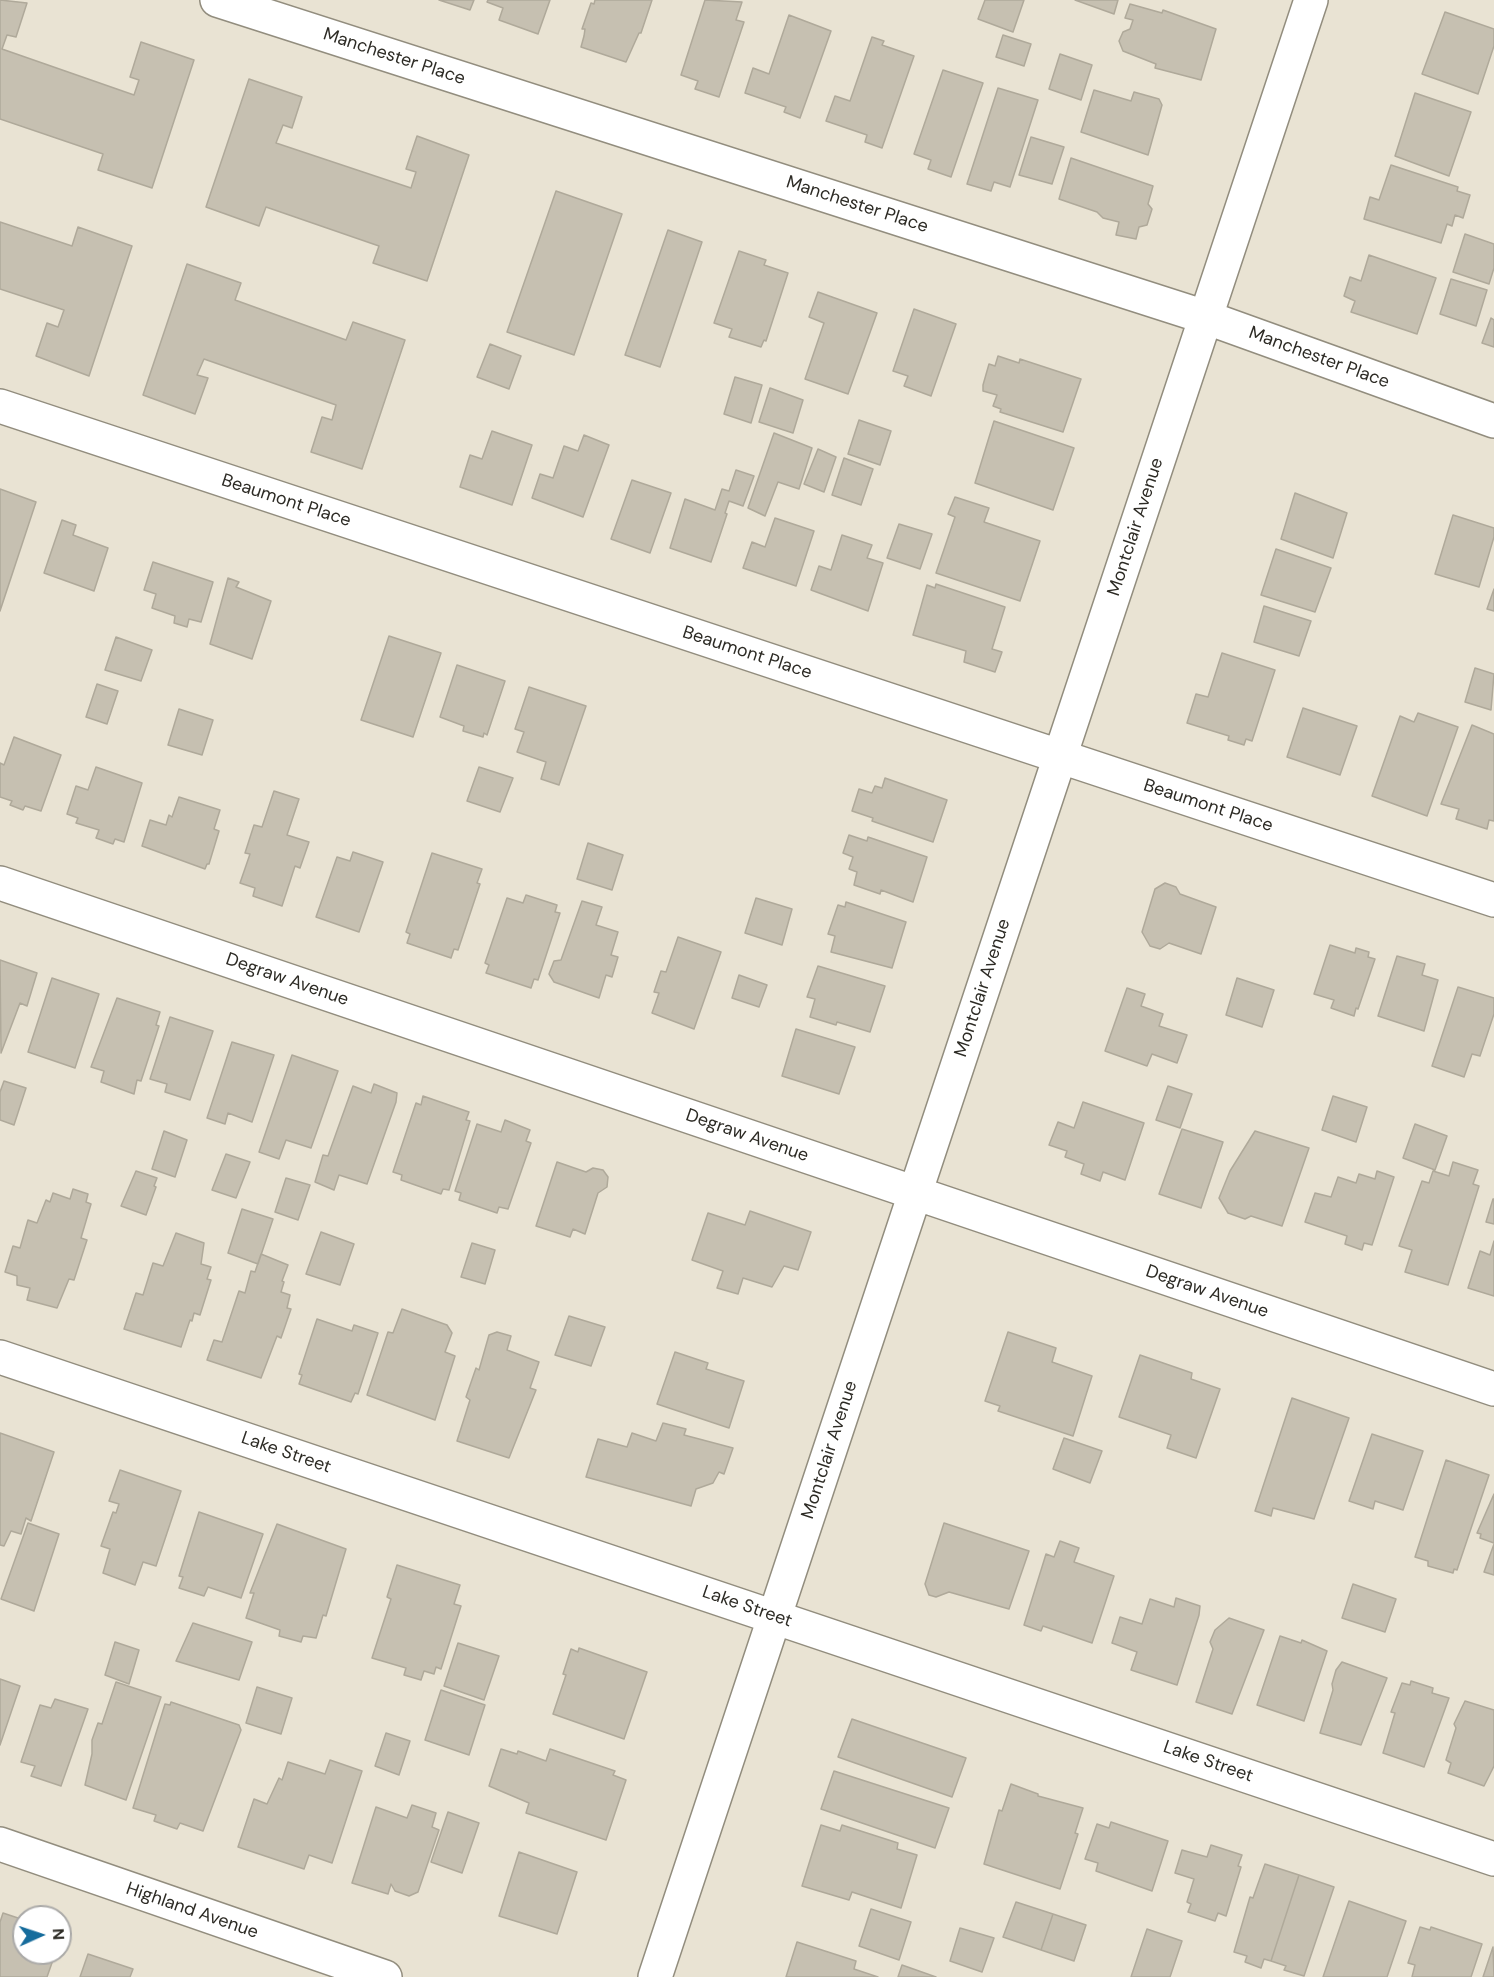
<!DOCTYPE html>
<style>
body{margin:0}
#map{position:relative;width:1494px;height:1977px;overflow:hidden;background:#e9e3d3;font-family:"DM Sans",sans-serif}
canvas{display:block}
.north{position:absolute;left:12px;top:1905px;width:60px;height:60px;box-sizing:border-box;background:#fff;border:2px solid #abaaa8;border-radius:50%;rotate:87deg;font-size:16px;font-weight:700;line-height:24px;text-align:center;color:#2d2b25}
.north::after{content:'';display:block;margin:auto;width:21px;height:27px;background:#166c9c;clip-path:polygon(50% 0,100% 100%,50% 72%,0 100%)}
</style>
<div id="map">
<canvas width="1494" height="1977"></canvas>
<div class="north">N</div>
</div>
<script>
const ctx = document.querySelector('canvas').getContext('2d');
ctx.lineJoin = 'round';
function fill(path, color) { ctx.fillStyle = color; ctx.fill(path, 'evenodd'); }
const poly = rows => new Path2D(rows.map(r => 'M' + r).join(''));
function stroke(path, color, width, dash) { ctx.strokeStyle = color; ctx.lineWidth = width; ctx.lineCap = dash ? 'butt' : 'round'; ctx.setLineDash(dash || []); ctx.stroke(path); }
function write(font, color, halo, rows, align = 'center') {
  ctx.font = font + ' "DM Sans",sans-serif'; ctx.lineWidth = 6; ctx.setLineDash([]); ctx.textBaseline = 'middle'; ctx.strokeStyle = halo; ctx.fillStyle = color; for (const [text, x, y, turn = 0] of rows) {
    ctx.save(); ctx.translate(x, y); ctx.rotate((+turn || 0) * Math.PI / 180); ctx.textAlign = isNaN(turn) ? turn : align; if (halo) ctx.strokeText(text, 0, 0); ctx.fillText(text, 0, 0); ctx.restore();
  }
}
const building = poly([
 [0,0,27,3,16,37,7,35,2,49,134,95,139,80,130,77,141,42,194,60,152,188,98,170,103,154,0,119,0,0],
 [439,0,474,0,470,10,439,0],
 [488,0,550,0,538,34,499,20,503,8,487,2,488,0],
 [595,0,652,0,641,33,639,33,626,62,581,47,584,36,585,29,582,29,591,3,594,4,595,0],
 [705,0,742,2,736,20,744,22,719,97,695,89,698,81,681,75,705,0],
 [985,0,1024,0,1013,32,978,19,985,0],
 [1075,0,1118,0,1114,14,1075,0],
 [1130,4,1162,13,1163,10,1216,29,1201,80,1155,68,1156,64,1123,51,1119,41,1123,32,1130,29,1133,20,1125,18,1130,4],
 [1445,12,1494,29,1494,46,1478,94,1422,74,1445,12],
 [789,15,831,31,800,118,784,112,786,107,745,93,753,68,769,74,789,15],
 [1003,35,1031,44,1024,66,996,57,1003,35],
 [872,37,884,41,882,45,914,56,882,148,865,142,867,135,826,121,835,96,850,101,872,37],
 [1060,54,1092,65,1081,100,1049,89,1060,54],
 [943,70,983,83,951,177,928,169,931,160,914,154,943,70],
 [249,79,302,97,292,128,283,125,276,143,411,188,416,172,406,169,417,136,469,155,427,281,373,263,379,246,266,207,259,226,206,207,249,79],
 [998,88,1038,100,1010,187,994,182,991,191,967,184,998,88],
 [1094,90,1131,101,1134,92,1159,99,1162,105,1148,155,1081,132,1094,90],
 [1415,93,1471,112,1449,176,1395,156,1415,93],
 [1031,137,1064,147,1052,184,1019,175,1031,137],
 [1071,158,1153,186,1148,204,1152,209,1147,225,1139,227,1136,239,1116,235,1119,222,1103,218,1097,212,1059,199,1071,158],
 [1391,165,1458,187,1457,191,1470,195,1463,218,1455,215,1452,226,1447,224,1441,243,1364,219,1370,197,1379,200,1391,165],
 [556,191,622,214,574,355,507,332,556,191],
 [0,222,72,246,78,227,132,246,89,376,36,356,47,323,58,327,64,310,0,289,0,222],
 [668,230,702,242,660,367,625,355,668,230],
 [1465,234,1494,244,1494,268,1489,284,1453,272,1465,234],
 [739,251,766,260,764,265,788,273,766,341,764,340,761,347,729,337,732,329,714,323,739,251],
 [1369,255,1436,278,1417,334,1351,312,1355,301,1344,296,1350,277,1361,281,1369,255],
 [187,264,241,283,235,300,346,340,353,322,405,340,362,469,311,452,322,417,332,420,336,405,204,359,197,375,208,378,195,414,143,395,187,264],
 [1451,279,1487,290,1476,326,1440,314,1451,279],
 [818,292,877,313,848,394,805,379,824,323,809,317,818,292],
 [914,309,956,324,931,396,904,386,908,376,893,371,914,309],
 [1491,318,1494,320,1494,347,1482,343,1491,318],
 [490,344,521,356,509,389,477,377,490,344],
 [998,356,1019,363,1020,359,1081,379,1063,432,1000,412,1001,409,993,406,997,395,983,391,983,385,989,364,995,366,998,356],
 [735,377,762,385,751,423,724,414,735,377],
 [770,388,803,400,793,433,759,422,770,388],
 [859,420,891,431,880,465,848,454,859,420],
 [994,421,1074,448,1053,510,975,483,994,421],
 [492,431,532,445,512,505,460,487,470,455,482,459,492,431],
 [774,433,812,448,799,489,778,482,765,516,748,508,774,433],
 [584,435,609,445,583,517,532,498,540,474,553,478,564,446,578,451,584,435],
 [818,449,836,457,824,492,804,484,818,449],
 [844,458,873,469,861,505,832,495,844,458],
 [736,470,754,476,743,506,729,501,725,513,727,514,711,562,670,548,685,499,715,510,722,489,729,491,736,470],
 [632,480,671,493,650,553,611,539,632,480],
 [0,489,36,502,0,611,0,489],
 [1295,493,1347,513,1333,558,1281,539,1295,493],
 [955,497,989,508,984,522,1040,541,1020,601,936,573,955,517,948,514,955,497],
 [1453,515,1494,528,1494,537,1479,587,1435,574,1453,515],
 [775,518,814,531,796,586,743,568,752,542,765,547,775,518],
 [62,520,76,525,73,535,108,548,94,591,44,573,62,520],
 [899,524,932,534,920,569,887,558,899,524],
 [842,535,872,545,867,558,883,563,868,611,811,590,819,566,831,570,842,535],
 [1276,549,1331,568,1315,612,1261,595,1276,549],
 [153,562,213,582,201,622,189,619,187,627,174,623,175,616,152,608,156,594,144,590,153,562],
 [228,578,239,582,236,587,271,601,252,659,210,644,228,578],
 [936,584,1005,607,992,649,1002,652,995,672,964,662,966,651,913,635,927,585,935,588,936,584],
 [1494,589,1494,611,1487,609,1494,589],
 [1264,606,1311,621,1299,656,1254,642,1264,606],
 [389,636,441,653,413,737,361,720,389,636],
 [116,637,152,650,141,681,105,670,116,637],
 [1222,653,1275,670,1252,741,1246,739,1244,745,1228,740,1229,736,1187,723,1196,694,1208,697,1222,653],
 [457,665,505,681,487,735,484,733,483,737,463,731,464,726,440,717,457,665],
 [1475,668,1494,674,1491,710,1465,702,1475,668],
 [97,684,118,691,107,724,86,717,97,684],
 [529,687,586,706,559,785,541,779,546,762,517,752,524,732,515,729,529,687],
 [1303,708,1357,726,1340,775,1287,757,1303,708],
 [179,709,213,720,202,755,168,745,179,709],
 [1418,713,1458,727,1427,816,1372,796,1400,716,1414,722,1418,713],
 [1472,725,1494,734,1494,821,1489,820,1487,829,1456,819,1459,809,1441,804,1472,725],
 [14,737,61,755,41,811,25,806,23,810,10,805,12,801,0,797,0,763,4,765,14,737],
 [96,767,142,783,124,842,115,839,113,844,96,838,99,830,76,823,78,818,67,814,76,786,88,790,96,767],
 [479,767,513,778,500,812,467,801,479,767],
 [885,778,947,800,933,842,872,821,873,818,852,811,859,789,872,793,875,786,882,788,885,778],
 [274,791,299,799,287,835,309,842,300,868,295,866,282,906,253,896,255,888,240,883,250,854,245,853,254,825,262,827,274,791],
 [179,797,220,810,214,829,219,831,209,864,207,864,205,869,142,846,150,820,166,825,169,815,172,817,179,797],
 [849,835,867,841,868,837,927,857,913,902,881,890,880,894,854,885,857,872,849,869,853,857,843,853,849,835],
 [588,843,623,855,612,890,577,879,588,843],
 [353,852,383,862,359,932,316,917,337,857,350,861,353,852],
 [432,853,482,869,477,883,480,884,458,950,454,949,451,958,407,943,410,934,406,932,432,853],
 [1165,883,1176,887,1180,894,1216,907,1201,954,1169,943,1160,949,1150,946,1142,932,1155,889,1165,883],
 [526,895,557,905,555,912,560,913,538,980,534,979,531,988,486,973,489,965,485,963,507,898,523,903,526,895],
 [756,898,792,909,782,945,745,933,756,898],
 [582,901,602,907,596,925,618,932,611,955,618,957,612,977,606,975,599,998,554,982,549,974,554,961,561,960,582,901],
 [846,902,906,922,892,968,831,952,835,936,828,934,838,905,845,907,846,902],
 [678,937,721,952,694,1029,652,1013,659,993,654,992,661,971,666,972,678,937],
 [1330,945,1355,953,1356,948,1369,952,1368,957,1375,959,1358,1009,1356,1008,1354,1016,1331,1008,1334,1000,1314,994,1330,945],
 [1397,956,1425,964,1422,975,1438,980,1424,1031,1378,1016,1397,956],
 [0,960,37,973,27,1006,20,1003,1,1053,0,960],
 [818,966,885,986,870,1032,837,1022,836,1025,810,1017,815,999,807,997,818,966],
 [739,975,767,985,759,1007,732,998,739,975],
 [52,978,99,994,75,1068,28,1052,52,978],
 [1237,978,1274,990,1262,1027,1226,1015,1237,978],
 [1458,987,1494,998,1494,1014,1480,1056,1472,1054,1464,1077,1432,1066,1458,987],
 [1127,988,1145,994,1141,1006,1163,1014,1159,1026,1187,1035,1177,1063,1152,1054,1147,1066,1105,1051,1127,988],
 [117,998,160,1012,156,1025,159,1026,141,1081,137,1080,134,1094,101,1082,104,1071,91,1067,117,998],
 [170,1017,213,1031,190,1100,165,1092,167,1084,150,1079,170,1017],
 [796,1029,855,1047,839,1094,782,1076,796,1029],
 [232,1042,274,1055,252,1122,228,1113,225,1124,207,1118,232,1042],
 [292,1055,338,1071,311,1148,286,1140,279,1159,259,1152,292,1055],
 [4,1081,26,1088,14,1125,0,1120,0,1092,4,1081],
 [374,1084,397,1093,396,1102,367,1184,339,1175,334,1190,315,1182,323,1155,328,1156,353,1086,371,1093,374,1084],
 [1168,1086,1192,1094,1180,1128,1156,1120,1168,1086],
 [423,1096,469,1112,466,1120,470,1121,449,1190,443,1189,441,1194,401,1180,402,1175,393,1172,416,1103,421,1105,423,1096],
 [1333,1096,1367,1107,1356,1142,1322,1130,1333,1096],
 [1083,1102,1144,1123,1125,1180,1103,1172,1100,1181,1081,1174,1084,1164,1065,1157,1067,1151,1049,1145,1058,1122,1074,1128,1083,1102],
 [505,1120,530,1130,526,1141,531,1143,508,1209,499,1207,497,1213,459,1200,461,1193,455,1191,477,1124,501,1132,505,1120],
 [1415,1124,1447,1136,1435,1170,1403,1158,1415,1124],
 [1182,1129,1223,1142,1201,1208,1159,1194,1182,1129],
 [164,1131,187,1140,175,1177,152,1169,164,1131],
 [1255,1131,1309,1148,1282,1226,1251,1216,1245,1219,1228,1213,1219,1198,1230,1171,1255,1131],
 [226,1154,250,1162,236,1198,212,1190,226,1154],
 [557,1162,586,1172,593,1168,603,1170,608,1177,607,1187,598,1193,585,1234,573,1229,570,1237,536,1226,557,1162],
 [1453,1162,1478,1170,1473,1184,1479,1186,1448,1285,1405,1272,1412,1250,1399,1246,1422,1181,1429,1183,1433,1171,1449,1176,1453,1162],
 [136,1171,157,1178,154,1186,156,1187,146,1215,121,1206,136,1171],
 [1377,1171,1394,1177,1372,1245,1364,1243,1362,1250,1345,1244,1347,1236,1305,1222,1315,1193,1331,1197,1338,1177,1356,1183,1359,1174,1375,1179,1377,1171],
 [286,1178,310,1185,298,1220,275,1212,286,1178],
 [73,1189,88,1194,86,1202,91,1204,81,1238,87,1240,74,1280,69,1279,57,1308,27,1300,30,1288,17,1285,17,1276,5,1272,13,1246,20,1248,28,1220,37,1223,46,1200,50,1202,53,1193,70,1199,73,1189],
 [1493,1199,1494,1199,1494,1224,1486,1222,1493,1199],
 [242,1209,273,1219,258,1264,228,1253,242,1209],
 [750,1211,811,1232,798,1270,784,1266,772,1287,743,1278,738,1294,717,1288,723,1271,692,1260,708,1213,745,1225,750,1211],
 [321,1232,354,1244,340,1285,306,1274,321,1232],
 [176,1233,204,1243,201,1264,211,1267,207,1279,211,1280,200,1315,194,1313,192,1321,190,1320,181,1347,124,1329,136,1293,143,1295,153,1263,163,1266,176,1233],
 [1494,1241,1494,1296,1468,1288,1480,1251,1490,1255,1494,1241],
 [472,1243,495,1250,485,1284,461,1277,472,1243],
 [261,1254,288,1265,282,1281,284,1282,281,1292,290,1295,287,1308,291,1309,281,1338,277,1336,261,1378,207,1360,214,1340,222,1342,239,1291,245,1293,251,1271,255,1272,261,1254],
 [402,1309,447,1325,452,1333,445,1352,455,1356,435,1420,367,1395,388,1332,393,1333,402,1309],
 [569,1316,605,1327,591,1366,555,1355,569,1316],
 [317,1319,352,1331,354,1325,378,1333,358,1394,355,1393,351,1402,299,1384,302,1375,299,1374,317,1319],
 [497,1332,511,1336,507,1350,539,1362,530,1388,536,1390,509,1458,457,1441,470,1400,466,1397,476,1368,479,1370,489,1335,497,1332],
 [1008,1332,1056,1348,1052,1362,1092,1376,1073,1436,998,1411,1000,1406,985,1401,1008,1332],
 [675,1352,708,1363,706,1369,744,1381,729,1428,657,1404,675,1352],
 [1140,1355,1192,1373,1191,1379,1220,1389,1196,1458,1167,1448,1171,1435,1119,1417,1140,1355],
 [1292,1398,1349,1418,1314,1519,1273,1508,1271,1516,1255,1511,1292,1398],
 [663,1423,686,1429,684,1435,733,1448,724,1474,719,1472,713,1483,696,1489,691,1506,586,1477,598,1439,627,1447,632,1433,656,1441,663,1423],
 [0,1433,54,1452,31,1521,26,1518,21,1534,11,1531,4,1546,0,1545,0,1433],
 [1372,1434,1423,1451,1403,1510,1375,1501,1373,1509,1349,1501,1372,1434],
 [1064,1438,1102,1451,1090,1483,1053,1469,1064,1438],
 [1446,1460,1489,1475,1457,1570,1454,1569,1453,1573,1428,1566,1428,1561,1415,1557,1446,1460],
 [120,1470,181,1491,156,1566,143,1562,135,1585,103,1573,110,1549,101,1546,113,1512,116,1513,119,1504,109,1501,120,1470],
 [1494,1494,1494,1543,1480,1538,1481,1534,1477,1533,1494,1494],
 [199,1512,263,1534,241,1598,208,1587,204,1596,179,1588,183,1577,179,1576,199,1512],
 [28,1523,59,1534,34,1611,1,1599,28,1523],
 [944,1523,1029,1551,1009,1609,949,1592,936,1597,929,1595,925,1584,944,1523],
 [277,1524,346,1549,326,1616,323,1615,316,1638,303,1636,301,1642,279,1636,280,1630,246,1618,254,1593,250,1593,277,1524],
 [1060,1541,1079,1548,1074,1562,1114,1576,1092,1643,1043,1626,1041,1631,1024,1625,1046,1554,1054,1557,1060,1541],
 [1494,1544,1494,1575,1484,1572,1494,1544],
 [397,1565,460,1585,454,1604,461,1606,441,1669,436,1667,434,1674,424,1671,421,1680,404,1675,406,1668,372,1658,391,1599,387,1597,397,1565],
 [1353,1584,1396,1599,1385,1632,1342,1618,1353,1584],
 [1176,1598,1200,1606,1199,1615,1177,1685,1131,1670,1137,1652,1112,1643,1120,1617,1142,1624,1150,1599,1174,1607,1176,1598],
 [1229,1618,1264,1630,1232,1714,1196,1702,1213,1649,1210,1642,1215,1630,1229,1618],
 [193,1623,252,1642,239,1680,176,1661,193,1623],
 [1280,1636,1301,1643,1302,1640,1327,1651,1304,1721,1257,1705,1280,1636],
 [115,1642,139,1650,129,1684,105,1675,115,1642],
 [458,1643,499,1656,484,1700,444,1686,458,1643],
 [579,1648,647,1672,624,1739,553,1714,566,1675,563,1674,571,1649,578,1652,579,1648],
 [1342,1662,1387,1678,1361,1745,1320,1733,1333,1690,1332,1684,1336,1670,1342,1662],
 [0,1679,20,1686,0,1745,0,1679],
 [1411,1681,1433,1688,1432,1693,1449,1698,1424,1767,1383,1753,1395,1713,1391,1712,1402,1683,1410,1685,1411,1681],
 [116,1682,161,1697,126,1800,85,1785,92,1754,92,1740,98,1723,102,1724,116,1682],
 [257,1687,292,1698,281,1734,246,1723,257,1687],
 [441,1690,485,1705,469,1755,425,1740,441,1690],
 [55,1699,88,1709,61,1786,31,1776,35,1766,21,1762,40,1705,51,1708,55,1699],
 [1465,1701,1494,1710,1494,1766,1484,1786,1448,1773,1451,1763,1446,1760,1456,1728,1454,1724,1465,1701],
 [171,1702,239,1725,241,1730,203,1831,180,1823,177,1829,154,1821,156,1815,133,1808,165,1704,170,1705,171,1702],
 [852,1719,966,1758,952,1797,838,1757,852,1719],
 [386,1733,410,1741,399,1775,375,1766,386,1733],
 [501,1749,517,1754,518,1751,546,1761,550,1749,615,1771,613,1775,626,1780,606,1840,526,1813,529,1803,489,1786,501,1749],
 [330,1760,362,1771,332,1863,309,1855,304,1869,238,1847,254,1799,267,1804,279,1778,282,1780,288,1762,325,1774,330,1760],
 [834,1771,949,1808,935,1848,821,1809,834,1771],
 [1011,1784,1038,1794,1038,1796,1083,1808,1075,1833,1078,1834,1060,1889,984,1864,999,1810,1002,1811,1011,1784],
 [412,1805,436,1813,432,1827,439,1830,418,1892,409,1896,395,1891,391,1884,388,1894,352,1883,376,1807,407,1818,412,1805],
 [448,1812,479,1823,462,1873,431,1862,448,1812],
 [1111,1822,1168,1841,1152,1891,1096,1871,1098,1863,1085,1859,1097,1824,1109,1828,1111,1822],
 [821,1825,840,1831,842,1825,898,1843,897,1849,917,1855,901,1908,852,1892,849,1900,802,1886,821,1825],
 [1211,1845,1242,1855,1238,1866,1241,1867,1226,1916,1218,1913,1215,1921,1188,1912,1191,1904,1187,1902,1194,1879,1175,1873,1182,1850,1207,1857,1211,1845],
 [519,1852,577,1872,557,1934,499,1916,519,1852],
 [1265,1864,1299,1875,1271,1961,1264,1959,1261,1968,1245,1962,1247,1956,1234,1952,1250,1897,1253,1898,1265,1864],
 [1299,1875,1334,1887,1304,1976,1284,1970,1286,1966,1271,1961,1299,1875],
 [1349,1901,1406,1921,1387,1977,1323,1977,1349,1901],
 [1016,1902,1053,1914,1041,1950,1003,1937,1016,1902],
 [871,1909,911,1922,899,1960,859,1946,871,1909],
 [3,1913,24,1920,24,1953,52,1953,51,1956,54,1957,47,1977,0,1977,0,1922,3,1913],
 [1053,1914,1086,1925,1074,1961,1041,1950,1053,1914],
 [1420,1927,1430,1930,1431,1927,1482,1944,1471,1977,1412,1977,1415,1965,1408,1963,1420,1927],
 [960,1928,994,1938,982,1972,950,1961,960,1928],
 [1147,1929,1182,1941,1170,1977,1131,1977,1147,1929],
 [797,1942,856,1961,854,1969,878,1977,786,1977,797,1942],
 [1493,1947,1494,1977,1483,1977,1493,1947],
 [88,1954,133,1969,130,1977,80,1977,88,1954],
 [902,1965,936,1977,898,1977,902,1965]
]);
fill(building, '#c6c0b1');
stroke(building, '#afa99a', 1.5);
const minor = poly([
 [217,0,1205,317,1494,421],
 [0,406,1494,900],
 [0,883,1494,1389],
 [0,1357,1494,1859],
 [0,1844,385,1977],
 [655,1977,1311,0]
]);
stroke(minor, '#928d7e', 36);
stroke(minor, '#fff', 33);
write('18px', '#2d2b25', '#fff', [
 ["Manchester Place",394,57,18],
 ["Manchester Place",857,205,18],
 ["Manchester Place",1319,358,20],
 ["Beaumont Place",286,501,18],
 ["Montclair Avenue",1136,527,-72],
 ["Beaumont Place",747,653,18],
 ["Beaumont Place",1208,806,18],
 ["Degraw Avenue",287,980,19],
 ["Montclair Avenue",983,988,-72],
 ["Degraw Avenue",747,1136,19],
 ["Degraw Avenue",1207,1292,19],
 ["Montclair Avenue",830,1450,-72],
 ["Lake Street",286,1453,19],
 ["Lake Street",747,1607,19],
 ["Lake Street",1208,1762,19],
 ["Highland Avenue",192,1911,19]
]);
</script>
